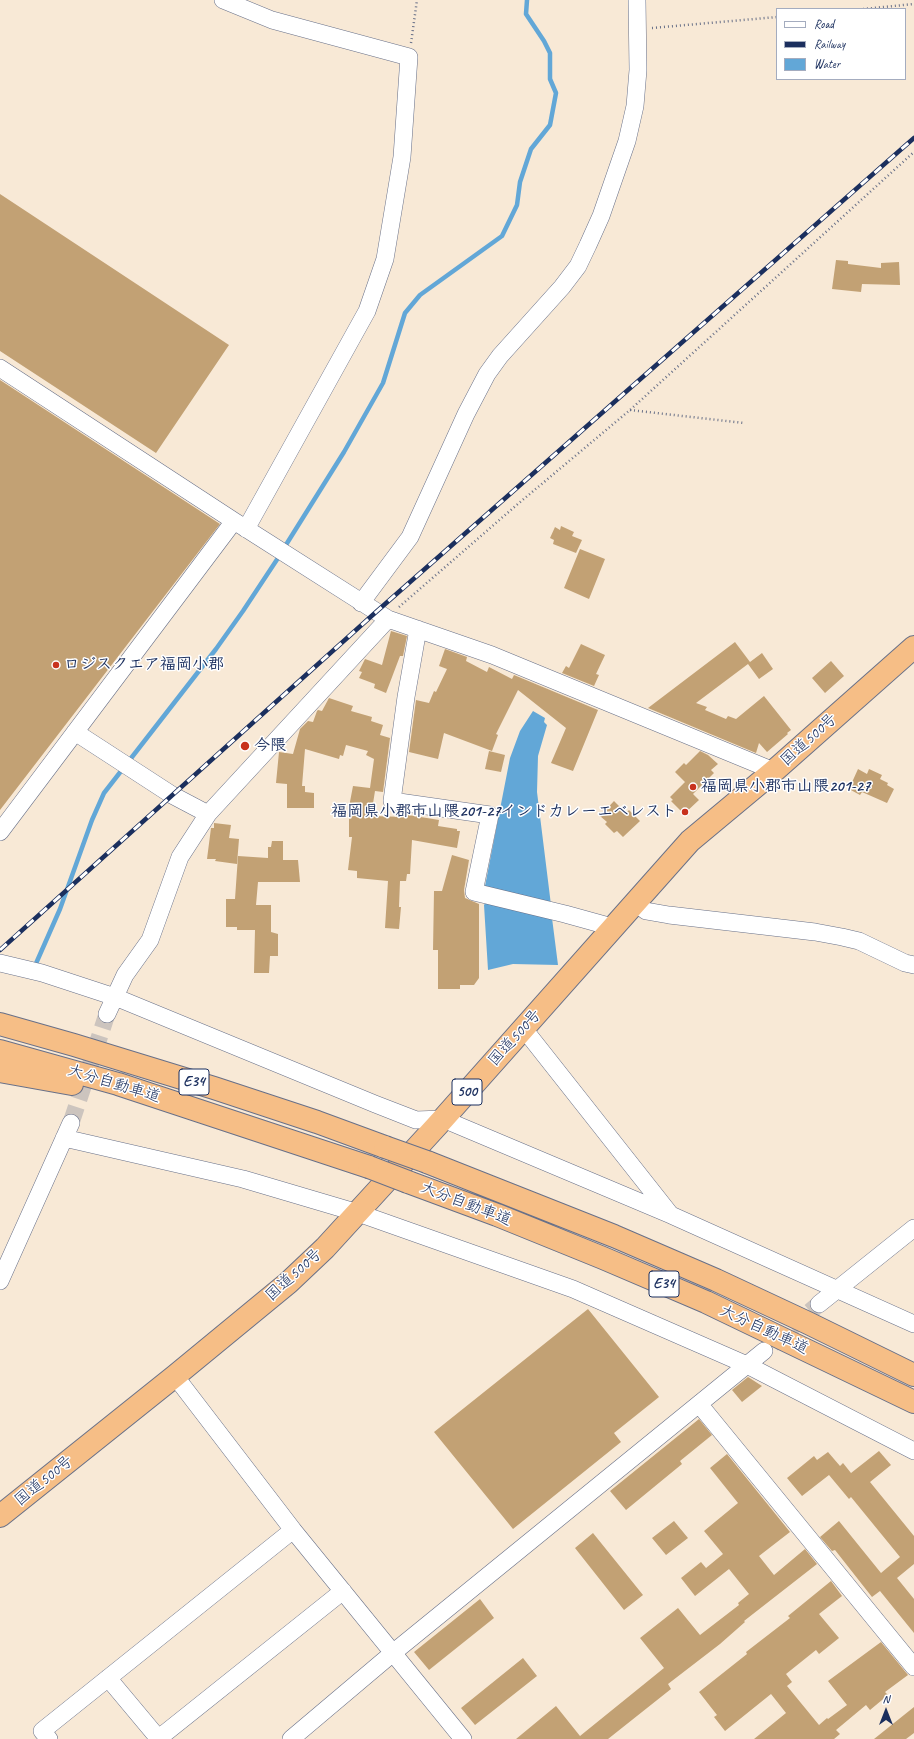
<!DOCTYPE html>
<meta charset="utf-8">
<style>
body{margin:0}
#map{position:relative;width:914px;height:1739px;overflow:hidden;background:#f8e9d6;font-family:Caveat,sans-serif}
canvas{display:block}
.legend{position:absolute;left:776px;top:8px;width:130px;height:72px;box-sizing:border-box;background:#fff;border:1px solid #a4acbf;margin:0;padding:5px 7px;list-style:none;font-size:12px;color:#1b2f5e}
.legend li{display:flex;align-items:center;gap:8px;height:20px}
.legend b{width:20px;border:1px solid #a4acbf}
.north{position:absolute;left:866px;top:1691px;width:40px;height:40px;-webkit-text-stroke:3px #fff;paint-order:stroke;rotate:0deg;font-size:11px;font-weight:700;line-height:16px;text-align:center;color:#1b2f5e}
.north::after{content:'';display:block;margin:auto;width:14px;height:18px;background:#1b2f5e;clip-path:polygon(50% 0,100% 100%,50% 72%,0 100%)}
</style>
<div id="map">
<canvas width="914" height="1739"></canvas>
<ul class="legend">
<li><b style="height:5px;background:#fff"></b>Road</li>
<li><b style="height:5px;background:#1b2f5e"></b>Railway</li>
<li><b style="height:11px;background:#62a7d7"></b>Water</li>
</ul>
<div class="north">N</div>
</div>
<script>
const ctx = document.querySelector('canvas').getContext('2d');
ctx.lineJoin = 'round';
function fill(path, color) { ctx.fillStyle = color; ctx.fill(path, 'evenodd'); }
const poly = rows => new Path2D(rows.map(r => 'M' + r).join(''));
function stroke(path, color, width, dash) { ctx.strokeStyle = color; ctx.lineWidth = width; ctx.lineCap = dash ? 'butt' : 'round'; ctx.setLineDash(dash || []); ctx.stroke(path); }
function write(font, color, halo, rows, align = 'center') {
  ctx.font = font + ' Caveat,"Klee One",sans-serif'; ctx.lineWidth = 3; ctx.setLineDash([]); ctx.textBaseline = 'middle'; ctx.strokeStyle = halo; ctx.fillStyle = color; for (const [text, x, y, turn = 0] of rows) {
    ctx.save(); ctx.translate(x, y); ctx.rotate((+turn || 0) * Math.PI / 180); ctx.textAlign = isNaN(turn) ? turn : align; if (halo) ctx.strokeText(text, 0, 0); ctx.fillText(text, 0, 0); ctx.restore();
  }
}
fill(poly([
 [533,711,545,718,544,722,547,725,538,756,537,792,551,905,485,886,510,758,520,731],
 [486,902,552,918,558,965,513,964,488,970,484,905]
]), '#62a7d7');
stroke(poly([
 [284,548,344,452,383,383,405,313,420,295,502,236,517,205,520,182,531,149,550,125,556,93,550,79,550,53,544,41,526,14,527,0],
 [34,968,60,909,92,820,104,793,216,649,243,611,280,555]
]), '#62a7d7', 4.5);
fill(poly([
 [0,194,229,345,156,453,0,351],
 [836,260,848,261,848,264,881,268,881,263,899,262,900,285,862,284,861,292,832,289],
 [0,380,220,524,0,810],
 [561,526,574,532,572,536,582,540,576,553,553,544,554,540,550,538,555,527,560,530],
 [580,549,605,559,589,599,564,588],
 [391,631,407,636,403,656,400,656,386,693,374,688,375,684,359,678,362,672,359,671,365,659,382,665],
 [735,642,750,662,762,653,773,669,759,679,748,664,696,703,707,707,705,710,726,719,728,716,736,719,764,696,791,730,787,733,788,734,767,752,759,743,756,753,648,708],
 [581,644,605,655,596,674,599,675,594,686,562,673,566,666,569,668],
 [445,649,467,657,466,661,487,672,489,667,512,679,514,675,598,710,573,771,551,763,566,728,518,690,496,734,498,735,492,751,444,733,438,759,409,752,416,700,429,703,434,691,436,692,447,669,439,666],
 [831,661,844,676,825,693,812,678],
 [329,698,353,706,351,711,372,717,371,721,383,725,380,735,390,738,383,792,375,791,371,816,408,817,408,815,433,819,439,820,438,826,457,829,457,831,460,831,457,848,412,840,410,874,407,874,406,881,400,881,399,907,401,907,399,929,385,928,388,881,357,878,357,871,348,870,352,837,349,837,349,807,353,786,370,788,374,759,366,755,368,751,346,745,343,756,340,755,339,759,305,749,302,786,305,786,305,792,314,793,314,808,287,808,287,784,276,783,279,752,293,754,300,729,308,721,313,722,317,711,318,710,322,711],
 [489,751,505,755,501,772,485,769],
 [700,751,708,755,718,764,711,770,714,773,693,794,699,800,684,814,671,801,673,800,670,797,685,782,675,772,684,763,686,765],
 [858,769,867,774,869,769,882,775,880,779,888,783,887,785,894,789,887,803,862,792,860,795,849,789],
 [614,801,626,813,629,810,640,821,623,837,617,831,614,833,605,824,607,822,600,816],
 [214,823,231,825,229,838,239,839,237,864,215,861,216,859,207,859,211,828,214,828],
 [272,841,283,841,283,860,298,860,300,882,258,882,256,905,271,905,271,932,278,934,278,956,270,956,269,973,254,973,255,930,237,930,237,927,226,927,226,899,235,899,238,856,268,858,268,847,271,847],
 [452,855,469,860,464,890,465,898,479,904,479,978,474,985,460,985,460,989,438,989,438,950,433,950,434,891,442,891],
 [588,1309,659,1397,614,1433,621,1442,513,1529,434,1432],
 [748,1377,762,1386,742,1402,732,1390],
 [699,1419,712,1435,680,1461,682,1464,626,1510,610,1491],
 [879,1451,891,1465,870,1482,914,1536,914,1564,897,1578,914,1599,914,1633,880,1591,872,1597,835,1550,832,1551,820,1537,839,1521,881,1573,900,1557,851,1497,849,1499,829,1475,802,1496,787,1478,814,1456,817,1460,828,1452,840,1466,843,1463,851,1473],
 [727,1454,790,1532,759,1556,774,1575,805,1549,817,1564,744,1621,745,1622,720,1644,668,1684,671,1689,608,1739,516,1739,556,1706,580,1736,664,1668,640,1638,678,1608,700,1635,739,1605,738,1603,749,1594,729,1569,695,1596,681,1578,701,1562,706,1568,723,1554,704,1531,738,1503,710,1468],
 [674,1521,688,1538,666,1555,652,1538],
 [593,1533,643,1595,624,1610,575,1548],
 [831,1581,842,1596,819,1614,839,1638,819,1654,816,1650,786,1674,792,1682,787,1686,819,1725,827,1718,828,1719,847,1705,828,1681,881,1642,908,1675,885,1692,888,1695,870,1710,866,1705,836,1730,840,1734,834,1739,754,1739,786,1713,771,1694,725,1731,714,1717,717,1715,699,1692,747,1654,746,1652,790,1618,788,1616],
 [480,1599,494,1618,429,1670,414,1652],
 [523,1658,537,1676,475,1725,461,1708],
 [914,1707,914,1733,906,1739,874,1739]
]), '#c2a174');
stroke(poly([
 [71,1123,107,1014],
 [772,1344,819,1304]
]), '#ccc4be', 17, [17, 8]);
const minor = poly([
 [223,0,272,20,409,57,402,157,385,259,367,311,246,529],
 [0,368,234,521,388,619,492,655,774,771],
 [361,603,410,537,466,414,487,374,500,356,562,287,578,266,588,245,601,216,627,141,635,106,638,70,637,0],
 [418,629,406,697,392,801,490,815,474,892,565,914,612,927],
 [75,732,172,795,208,814],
 [0,832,234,521],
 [635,903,646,911,669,915,815,932,842,937,859,941,905,963,914,965],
 [0,963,42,973,115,997,375,1104,416,1120,443,1119,671,1215,914,1324],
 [107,1014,125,975,150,940,180,857,208,814,388,619],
 [524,1029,670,1214],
 [64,1138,243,1179,358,1213,573,1289,747,1365,914,1451],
 [0,1281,71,1123],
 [819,1304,914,1228],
 [175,1376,293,1530,463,1739],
 [699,1404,914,1667],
 [108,1678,159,1739],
 [159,1738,343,1591],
 [49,1739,42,1731,293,1530],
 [291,1739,394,1652,764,1351]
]);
const trunk = poly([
 [0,1516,175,1376,288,1283,325,1248,443,1119,690,841,774,771,914,647]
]);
const motorway = poly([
 [0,1024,74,1045,214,1088,317,1122,385,1147],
 [0,1051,118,1084,369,1167],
 [0,1071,72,1084],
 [427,1162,614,1236,716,1280,808,1323,914,1375],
 [408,1182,497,1215,603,1258,706,1302,914,1402]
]);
stroke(minor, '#687088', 18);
stroke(trunk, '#687088', 24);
stroke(motorway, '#687088', 24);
stroke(poly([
 [863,9,914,4],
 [652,28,777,17],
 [411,43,417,0],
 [630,410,744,423],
 [399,607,519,503,630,410,914,152]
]), '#687088', 2.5, [1, 3]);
stroke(minor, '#fff', 17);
stroke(trunk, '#f6be86', 22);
stroke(motorway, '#f6be86', 22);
const rail = poly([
 [0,950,376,612,914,138]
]);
stroke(rail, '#1b2f5e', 4.5);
stroke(rail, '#fff', 3, [9]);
const motorwayBridge = poly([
 [385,1147,427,1162],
 [369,1167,408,1182]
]);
stroke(motorwayBridge, '#687088', 24, []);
stroke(motorwayBridge, '#f6be86', 22);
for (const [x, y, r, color] of [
 [56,665,4,"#c8321e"],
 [245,746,5,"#c8321e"],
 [693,787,4,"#c8321e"],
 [685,812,4,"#c8321e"]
]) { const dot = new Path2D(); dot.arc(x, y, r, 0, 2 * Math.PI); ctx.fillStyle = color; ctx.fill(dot); stroke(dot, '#fff', 1.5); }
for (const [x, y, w] of [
 [194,1082,30],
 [467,1092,30],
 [664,1284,30]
]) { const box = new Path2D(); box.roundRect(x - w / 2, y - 13, w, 26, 3); ctx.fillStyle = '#fff'; ctx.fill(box); stroke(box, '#1b2f5e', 1); }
write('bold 15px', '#1b2f5e', null, [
 ["E34",194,1082],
 ["500",467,1092],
 ["E34",664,1284]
]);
write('bold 16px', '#1b2f5e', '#fff', [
 ["ロジスクエア福岡小郡",64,665],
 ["今隈",254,746],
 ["福岡県小郡市山隈201-27",701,787],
 ["福岡県小郡市山隈201-27インドカレーエベレスト",677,812,"right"]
], 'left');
write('16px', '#1b2f5e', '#fff', [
 ["国道500号",809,740,-42],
 ["国道500号",515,1038,-48],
 ["大分自動車道",114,1084,17],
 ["大分自動車道",466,1204,21],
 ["国道500号",294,1275,-42],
 ["大分自動車道",764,1330,25],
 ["国道500号",44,1481,-39]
]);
</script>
